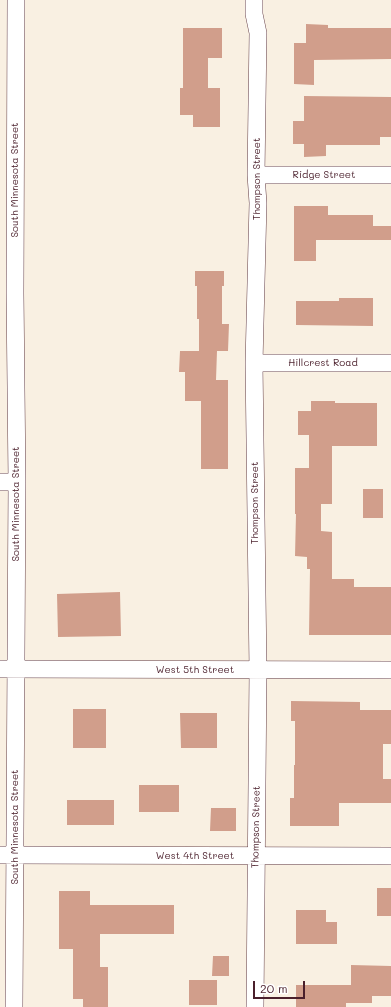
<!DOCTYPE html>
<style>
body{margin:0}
#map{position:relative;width:391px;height:1007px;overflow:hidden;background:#f9f0e2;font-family:Mali,sans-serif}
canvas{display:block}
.scale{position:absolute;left:253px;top:981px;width:52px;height:18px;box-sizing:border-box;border:2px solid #4a1f2b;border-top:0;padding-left:5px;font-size:12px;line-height:14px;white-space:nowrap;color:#4a1f2b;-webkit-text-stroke:3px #fff;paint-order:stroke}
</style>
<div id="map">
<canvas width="391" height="1007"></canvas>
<div class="scale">20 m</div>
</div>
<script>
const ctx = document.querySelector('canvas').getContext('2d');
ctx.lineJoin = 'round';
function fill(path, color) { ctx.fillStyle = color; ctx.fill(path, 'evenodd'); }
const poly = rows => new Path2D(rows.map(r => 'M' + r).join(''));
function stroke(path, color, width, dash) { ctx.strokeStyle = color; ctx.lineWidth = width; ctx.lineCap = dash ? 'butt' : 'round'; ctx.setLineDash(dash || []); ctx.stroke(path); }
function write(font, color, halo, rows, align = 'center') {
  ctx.font = font + ' Mali,sans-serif'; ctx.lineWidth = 3; ctx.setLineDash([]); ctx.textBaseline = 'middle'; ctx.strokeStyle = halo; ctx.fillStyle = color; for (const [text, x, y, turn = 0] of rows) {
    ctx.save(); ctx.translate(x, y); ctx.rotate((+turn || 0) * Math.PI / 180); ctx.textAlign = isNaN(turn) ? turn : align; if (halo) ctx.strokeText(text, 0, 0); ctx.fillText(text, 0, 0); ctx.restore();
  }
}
fill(poly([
 [306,24,328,25,328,28,391,28,391,59,314,60,314,85,294,84,294,43,306,43],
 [183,28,222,28,222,58,208,58,208,88,220,88,220,127,193,127,193,115,180,115,180,88,183,88],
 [304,96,391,97,391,137,380,137,380,145,326,145,326,156,304,157,304,144,293,144,293,121,304,121],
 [294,206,328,206,328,215,373,215,373,226,391,226,391,240,316,240,316,261,294,261],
 [195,271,224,271,224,286,222,286,222,324,229,324,228,351,217,351,216,380,228,380,228,469,201,469,201,401,185,401,185,372,179,372,180,351,199,351,199,319,197,319,197,286,195,286],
 [339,298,373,298,373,326,296,325,296,301,339,301],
 [311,401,335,401,335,403,377,403,377,446,332,446,332,504,321,504,321,531,332,532,332,579,354,579,354,587,391,587,391,635,309,635,310,569,307,569,307,557,295,556,296,514,295,514,295,468,309,468,309,435,298,435,298,411,311,411],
 [363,489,383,489,383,518,363,518],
 [120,592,121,636,58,637,57,594],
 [291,701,360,702,360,710,391,710,391,744,383,744,383,779,391,779,391,803,339,803,339,826,290,826,290,798,294,798,294,765,295,765,295,721,291,721],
 [73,709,106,709,106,748,73,748],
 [180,713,217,713,217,748,181,748],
 [139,785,179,785,179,812,139,812],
 [67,800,114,800,114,825,67,825],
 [211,808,236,808,236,831,210,831],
 [377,888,391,888,391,916,377,916],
 [59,891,90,891,90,905,174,905,174,934,100,934,100,967,108,967,108,1007,83,1007,83,999,73,999,73,949,59,949],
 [296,910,326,910,326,922,337,922,337,944,296,944],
 [213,956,229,956,229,976,212,976],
 [351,965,391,966,391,996,372,996,372,1003,346,1003,346,1007,296,1007,296,985,351,985],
 [189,980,217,980,217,1005,189,1005]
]), '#d19e8b');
const street = poly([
 [254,0,254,14,258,33,256,175,258,203,254,363,258,670,255,1007],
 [256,175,391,175],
 [254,363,391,363],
 [0,482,17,482],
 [0,669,391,670],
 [0,855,391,856],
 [14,1007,17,482,15,293,16,0]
]);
stroke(street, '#643e46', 18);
stroke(street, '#fff', 17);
write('10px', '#4a1f2b', '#fff', [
 ["Ridge Street",324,175],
 ["Thompson Street",257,179,-90],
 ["South Minnesota Street",15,180,-90],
 ["Hillcrest Road",323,363],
 ["Thompson Street",255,503,-90],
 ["South Minnesota Street",16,504,-90],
 ["West 5th Street",195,670],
 ["South Minnesota Street",15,827,-90],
 ["Thompson Street",256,827,-89],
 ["West 4th Street",195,856]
]);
</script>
